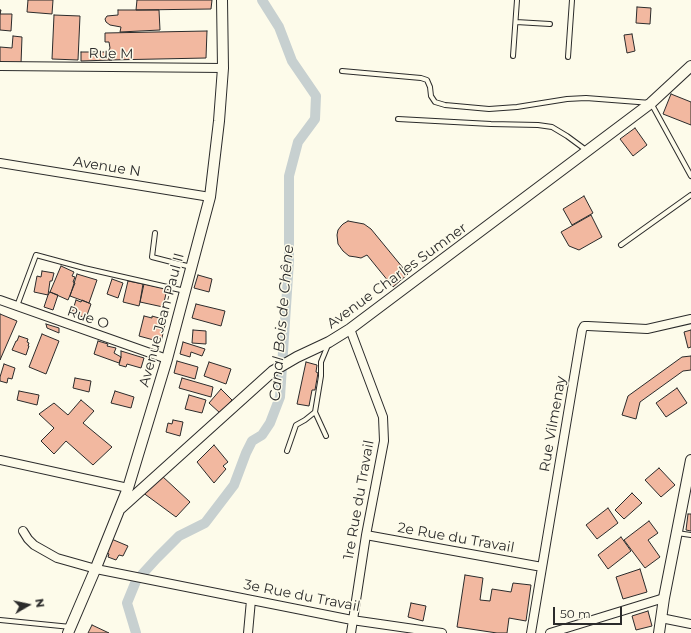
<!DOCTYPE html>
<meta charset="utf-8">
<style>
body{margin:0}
#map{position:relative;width:691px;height:633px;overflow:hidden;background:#fdfbea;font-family:Montserrat,sans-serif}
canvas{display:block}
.north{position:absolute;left:8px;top:585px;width:40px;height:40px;-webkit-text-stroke:3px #fdfbea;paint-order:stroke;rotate:81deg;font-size:11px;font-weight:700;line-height:16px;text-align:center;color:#2b2b2b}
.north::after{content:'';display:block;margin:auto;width:14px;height:18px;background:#2b2b2b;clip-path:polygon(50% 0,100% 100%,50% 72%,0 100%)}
.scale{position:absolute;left:553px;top:607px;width:69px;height:18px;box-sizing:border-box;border:2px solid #2b2b2b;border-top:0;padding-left:5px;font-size:12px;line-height:14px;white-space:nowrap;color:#2b2b2b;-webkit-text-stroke:3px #fdfbea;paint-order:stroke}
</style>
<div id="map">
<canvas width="691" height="633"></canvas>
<div class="north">N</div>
<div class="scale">50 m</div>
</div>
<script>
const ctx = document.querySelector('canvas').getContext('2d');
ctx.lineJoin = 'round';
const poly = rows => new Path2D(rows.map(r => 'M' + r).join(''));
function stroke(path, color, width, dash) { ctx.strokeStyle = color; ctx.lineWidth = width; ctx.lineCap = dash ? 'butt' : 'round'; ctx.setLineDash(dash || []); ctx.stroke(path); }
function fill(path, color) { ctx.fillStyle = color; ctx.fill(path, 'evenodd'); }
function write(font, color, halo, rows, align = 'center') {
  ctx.font = font + ' Montserrat,sans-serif'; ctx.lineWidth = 3; ctx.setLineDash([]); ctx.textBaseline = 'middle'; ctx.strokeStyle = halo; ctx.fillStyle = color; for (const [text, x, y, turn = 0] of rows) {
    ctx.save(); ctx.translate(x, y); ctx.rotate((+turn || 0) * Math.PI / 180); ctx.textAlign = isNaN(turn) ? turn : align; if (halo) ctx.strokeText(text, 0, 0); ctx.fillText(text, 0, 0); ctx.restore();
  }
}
stroke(poly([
 [136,633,127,603,136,581,157,558,179,536,205,523,234,485,246,453,252,441,262,435,270,423,280,397,289,261,289,176,298,142,315,119,316,96,292,61,279,27,262,0]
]), '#c7d0d0', 10);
const building = poly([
 [28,0,53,0,52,14,27,12,28,0],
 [137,0,212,0,211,9,136,10,137,0],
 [637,7,651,8,650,24,636,23,637,7],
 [0,10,1,10,0,14,12,14,11,31,0,30,0,10],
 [118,10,159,10,160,30,120,32,121,27,110,25,106,22,105,19,107,16,118,15,118,10],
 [54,15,80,16,78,60,52,59,54,15],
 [207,31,206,58,109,60,109,50,110,48,109,42,105,42,105,33,207,31],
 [632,34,635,51,627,53,624,35,632,34],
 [13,36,22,37,21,64,0,62,0,47,12,48,13,36],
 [81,52,112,52,112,60,81,61,81,52],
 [671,94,691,102,691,125,663,114,671,94],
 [635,128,647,145,633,156,620,139,635,128],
 [584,196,593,213,572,225,563,209,584,196],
 [591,215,602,237,579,250,569,246,561,232,591,215],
 [348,221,364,224,371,229,408,274,393,287,367,255,361,258,356,257,349,256,343,251,338,244,337,235,338,230,341,226,343,224,348,221],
 [61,266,74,272,72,276,75,277,73,282,75,283,68,300,50,292,61,266],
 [42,271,54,273,52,281,50,281,48,295,34,292,37,276,41,277,42,271],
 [77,274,97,280,89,303,70,296,77,274],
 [198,275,212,279,209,292,194,288,198,275],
 [112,279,123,283,118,298,107,294,112,279],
 [128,281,143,284,140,302,139,306,123,302,128,281],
 [144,284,167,289,163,307,140,302,144,284],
 [50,292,58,295,53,310,44,307,48,295,50,292],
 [76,300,81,302,82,300,91,304,86,318,72,313,76,300],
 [196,304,225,311,221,326,192,318,196,304],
 [0,314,17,321,0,360,0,314],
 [144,316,152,318,152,316,166,320,161,342,139,336,144,316],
 [46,324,59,328,59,333,47,328,46,324],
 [193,330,206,331,206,344,192,343,193,330],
 [691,330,691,347,688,348,684,332,691,330],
 [42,334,59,341,46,374,29,367,42,334],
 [19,336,28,339,27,342,29,343,28,346,29,346,26,355,12,350,16,341,17,341,19,336],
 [98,341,108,344,107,346,116,348,114,353,121,357,119,363,94,354,98,341],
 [183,342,205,349,202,356,191,352,190,357,180,354,183,342],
 [121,351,144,358,141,368,127,364,126,367,119,365,121,357,121,351],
 [691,356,691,370,683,371,640,402,636,419,622,415,628,396,682,357,691,356],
 [177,361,198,367,195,379,174,373,177,361],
 [209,362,231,369,226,384,204,376,209,362],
 [306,362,317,365,316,372,318,373,315,390,312,390,309,406,297,404,306,362],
 [4,364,15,368,12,379,8,378,7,383,0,381,0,377,4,364],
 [75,378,91,381,89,392,73,388,75,378],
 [182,378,213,387,211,397,179,388,182,378],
 [677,388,687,403,666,417,656,403,677,388],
 [221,389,232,400,220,413,209,403,221,389],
 [19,391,39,395,37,405,17,400,19,391],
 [115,391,134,397,131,408,111,403,115,391],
 [189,395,206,400,202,413,185,409,189,395],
 [81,400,94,411,83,423,112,447,93,465,66,441,54,454,41,441,54,428,39,414,54,403,68,415,81,400],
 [173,420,183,422,180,436,166,432,168,423,172,424,173,420],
 [214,445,228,462,223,466,226,469,214,483,197,462,214,445],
 [659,468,675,485,661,497,645,480,659,468],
 [162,476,190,502,176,517,142,492,162,476],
 [632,493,642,503,624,519,615,510,632,493],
 [608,508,618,523,597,539,586,525,608,508],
 [688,514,691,514,691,531,686,530,688,514],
 [649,521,658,533,648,540,660,557,645,568,624,540,649,521],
 [621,537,631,551,608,569,598,555,621,537],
 [109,538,128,546,123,556,119,555,116,560,108,557,109,554,104,551,109,538],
 [640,569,647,592,623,599,616,577,640,569],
 [465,575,483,578,480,600,490,601,492,589,511,592,513,583,531,585,526,621,509,618,507,633,497,633,457,627,465,575],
 [411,603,426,606,423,621,408,617,411,603],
 [648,611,652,626,636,630,632,616,648,611],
 [92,625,109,633,88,633,92,625]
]);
fill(building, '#f2b8a0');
stroke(building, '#2b2b2b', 1);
const service = poly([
 [516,22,550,24],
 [513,56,517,0],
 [568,57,572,0],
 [342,71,421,78,427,80,430,87,431,96,435,102,445,105,489,109,517,107,567,99,586,98,651,103,691,176],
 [398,119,491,124,538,125,552,127,567,136,586,150],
 [155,233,152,257,191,267],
 [621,245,691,195],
 [17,306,36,255,84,268,185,291],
 [326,436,315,412,321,376,321,362,328,345],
 [287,451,296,425,305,420,315,412],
 [677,533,691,535],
 [0,620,71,627]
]);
const minor = poly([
 [0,66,223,68],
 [0,163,210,197],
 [0,300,167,359],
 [350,329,383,417,384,441,366,535,351,633],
 [0,460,128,488],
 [23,531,28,539,34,545,57,558,96,569,352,620,442,633],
 [366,535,542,567],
 [661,618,691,624],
 [248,633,251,600],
 [531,633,582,330,584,326,588,326,647,329,691,319],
 [550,633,664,598]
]);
const tertiary = poly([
 [121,508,273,371,297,357,329,342,350,329,651,103,691,66],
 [68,633,95,570,128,488,167,359,210,197,219,121,223,68,222,0],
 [659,633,664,598,691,460]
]);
stroke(service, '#2b2b2b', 6);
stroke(minor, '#2b2b2b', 10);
stroke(tertiary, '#2b2b2b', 12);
stroke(service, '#fdfbea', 4);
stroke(minor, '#fdfbea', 8);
stroke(tertiary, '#fdfbea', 10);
write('14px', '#2b2b2b', '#fdfbea', [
 ["Rue M",111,54,1],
 ["Avenue N",107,167,9],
 ["Avenue Charles Sumner",397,276,-36],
 ["Rue O",88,318,19],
 ["Avenue Jean-Paul II",162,320,-75],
 ["Rue Vilmenay",553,424,-80],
 ["1re Rue du Travail",359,500,-80],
 ["2e Rue du Travail",456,538,10],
 ["3e Rue du Travail",302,596,11]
]);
write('italic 15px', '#2b2b2b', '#fdfbea', [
 ["Canal Bois de Chêne",282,323,-85]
]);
</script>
